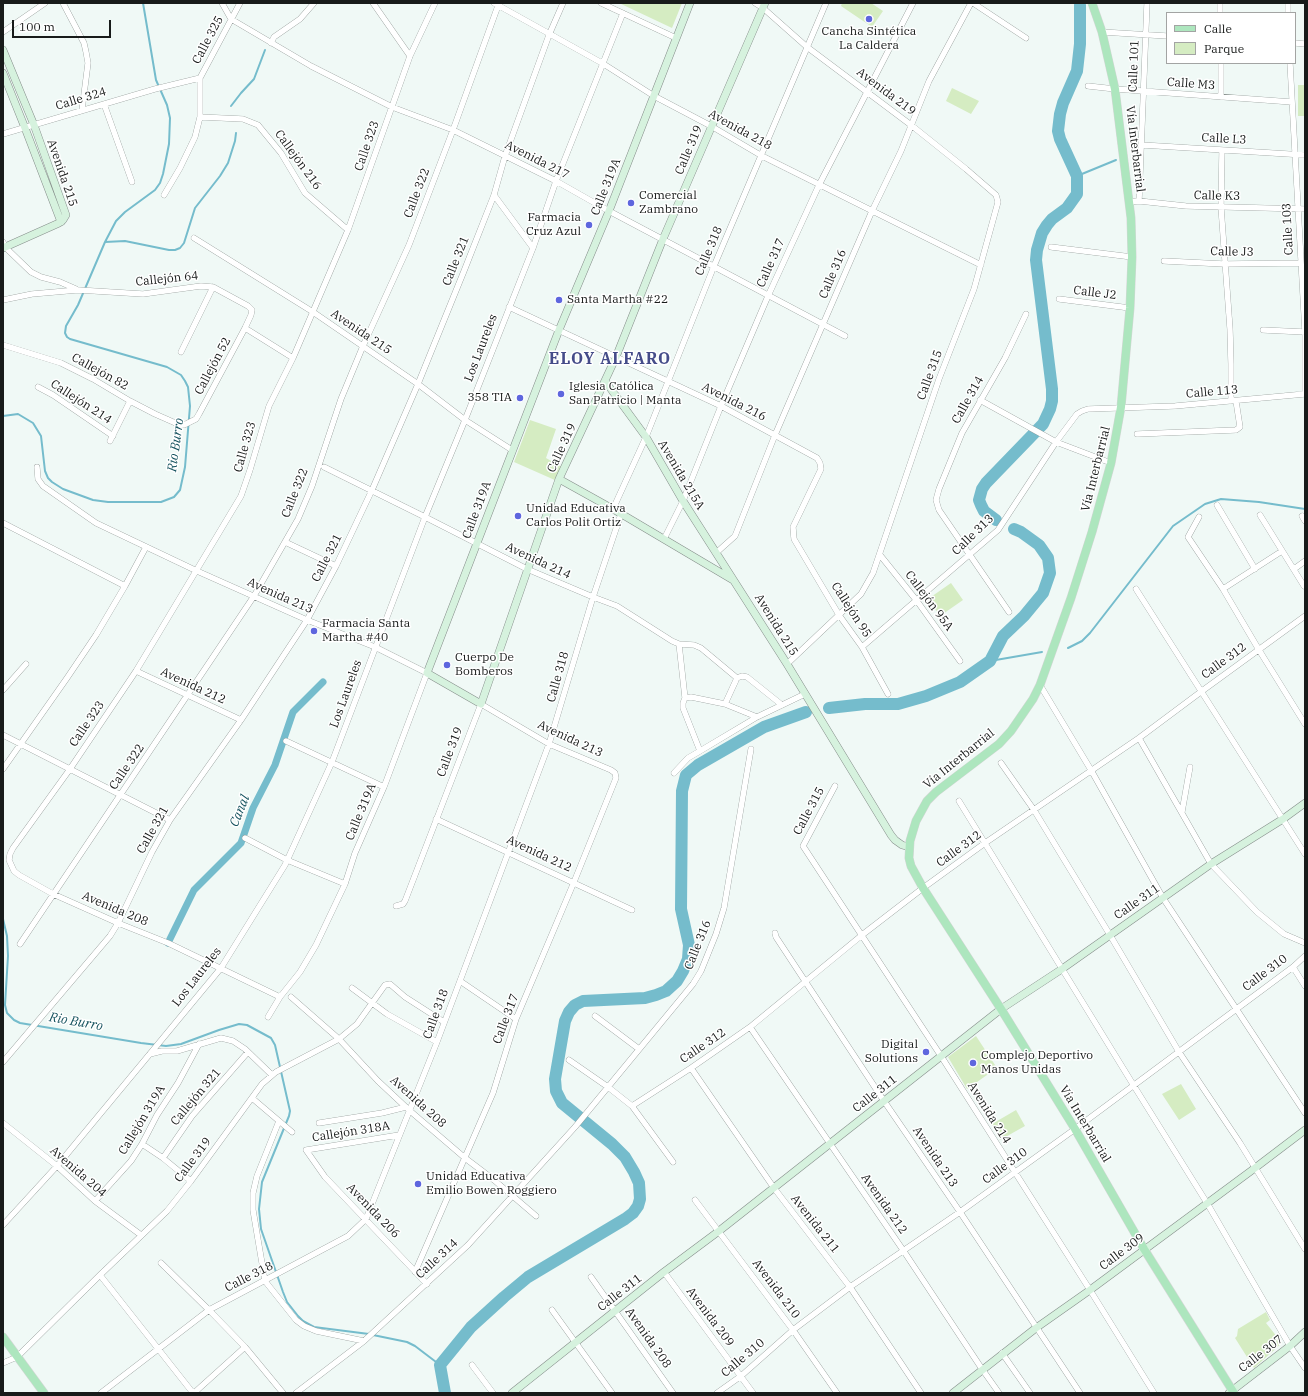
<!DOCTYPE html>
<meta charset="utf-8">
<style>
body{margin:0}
#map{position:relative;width:1308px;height:1396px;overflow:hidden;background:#f0f9f6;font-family:"IBM Plex Serif",serif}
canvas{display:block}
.frame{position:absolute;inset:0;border:4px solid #181b1a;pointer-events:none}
.legend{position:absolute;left:1166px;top:12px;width:130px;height:52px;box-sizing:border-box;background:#fff;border:1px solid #a3a4a3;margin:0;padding:5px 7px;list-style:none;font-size:12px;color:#181b1a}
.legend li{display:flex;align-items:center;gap:8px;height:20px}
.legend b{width:20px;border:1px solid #a3a4a3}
.scale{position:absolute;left:12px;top:20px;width:99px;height:18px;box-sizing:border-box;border:2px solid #181b1a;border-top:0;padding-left:5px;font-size:12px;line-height:14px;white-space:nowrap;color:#181b1a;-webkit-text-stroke:3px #fff;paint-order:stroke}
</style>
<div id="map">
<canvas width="1308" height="1396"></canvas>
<div class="frame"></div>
<ul class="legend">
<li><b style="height:5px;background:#ade6be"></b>Calle</li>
<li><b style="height:11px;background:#d5ecc2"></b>Parque</li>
</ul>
<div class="scale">100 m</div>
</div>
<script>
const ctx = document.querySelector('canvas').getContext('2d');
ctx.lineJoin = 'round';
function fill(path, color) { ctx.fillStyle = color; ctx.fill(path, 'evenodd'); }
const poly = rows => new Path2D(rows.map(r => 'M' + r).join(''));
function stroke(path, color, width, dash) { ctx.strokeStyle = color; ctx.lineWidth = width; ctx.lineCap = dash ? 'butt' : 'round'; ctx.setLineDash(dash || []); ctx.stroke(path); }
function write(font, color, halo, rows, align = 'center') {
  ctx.font = font + ' "IBM Plex Serif",serif'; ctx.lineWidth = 3; ctx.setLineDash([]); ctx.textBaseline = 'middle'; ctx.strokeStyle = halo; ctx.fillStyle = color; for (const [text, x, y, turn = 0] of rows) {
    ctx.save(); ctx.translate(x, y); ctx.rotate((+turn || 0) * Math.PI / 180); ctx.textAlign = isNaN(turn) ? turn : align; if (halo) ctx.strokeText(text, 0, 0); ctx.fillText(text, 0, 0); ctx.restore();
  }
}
fill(poly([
 [619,3,682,3,672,28],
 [842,3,871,3,883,11,872,27,841,6],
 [1298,85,1305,85,1305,116,1298,116],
 [952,88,979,101,971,114,946,101],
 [530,420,556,429,546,458,562,467,557,481,514,462],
 [951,583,963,600,940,616,928,599],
 [976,1036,997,1068,967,1089,948,1057],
 [1181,1084,1196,1109,1179,1120,1162,1094],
 [1016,1110,1025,1126,1000,1140,992,1124],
 [1266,1312,1270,1320,1266,1323,1282,1343,1254,1368,1235,1338,1237,1336,1238,1329]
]), '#d5ecc2');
stroke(poly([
 [231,106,241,93,254,79,265,50],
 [1077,176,1116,160],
 [105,242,125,241,169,250,175,250,180,248,184,243,195,208,220,176,228,163,235,141,236,133],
 [3,416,18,414,33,423,41,436,45,471,48,478,52,482,63,489,93,500,108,502,161,502,174,497,180,490,185,467,190,406,188,387,185,381,181,375,167,367,70,339,67,337,65,333,66,326,78,305,105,242,116,221,125,212,155,190,160,183,163,174,169,144,170,118,167,105,156,80,143,3],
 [1068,648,1082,641,1090,633,1173,526,1205,504,1221,499,1259,502,1305,509],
 [990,661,1042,652],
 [3,919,7,936,8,956,5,1005,7,1013,14,1020,20,1023,141,1043,166,1046,181,1044,219,1030,239,1024,247,1025,271,1038,275,1045,290,1111,289,1116,262,1182,259,1209,261,1229,283,1292,287,1302,298,1316,303,1321,314,1327,369,1334],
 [373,1335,407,1342,415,1346,440,1365]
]), '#75bccc', 2);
stroke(poly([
 [168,943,194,890,241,843,253,808,275,765,293,712,323,682]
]), '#75bccc', 7);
stroke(poly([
 [996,520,984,511,981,505,979,500,982,489,986,483,1043,424,1050,409,1052,401,1052,389,1036,260,1037,250,1042,233,1047,225,1052,219,1067,208,1077,194,1077,176,1060,139,1058,131,1060,114,1063,103,1077,71,1080,44,1080,5],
 [829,708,865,704,898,704,926,696,960,682,990,661,1003,636,1024,616,1043,593,1050,573,1048,558,1039,545,1021,532,1014,529],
 [445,1393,440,1365,471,1327,504,1297,528,1277,625,1219,633,1213,638,1206,640,1199,639,1183,634,1172,625,1157,612,1144,562,1103,556,1091,555,1079,565,1021,569,1012,575,1005,583,1001,645,998,656,995,666,991,677,981,683,971,688,959,689,945,681,909,682,791,686,775,698,765,764,727,806,712]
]), '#75bccc', 12);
const street = poly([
 [63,3,84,43,86,52,88,63,82,110],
 [222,3,231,19,311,66,392,107,453,130,556,181,609,211,845,336],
 [373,3,410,56],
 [494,3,602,63,654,96,711,126,762,156,981,265],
 [601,3,676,38],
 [755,3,763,8,807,47,911,125,966,169,996,195,998,202,974,289,939,379,873,573,861,594,787,664],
 [973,3,1026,38],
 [1220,3,1220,13],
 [1288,3,1288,13],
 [3,32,45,3],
 [1102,32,1167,36],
 [271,43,274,37,300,19,314,3],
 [1295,43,1305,44],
 [1221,63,1221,97],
 [1290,63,1305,332,1305,394],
 [1088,86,1115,89,1292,102],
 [104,104,132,182],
 [200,117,243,119,258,125,281,153,305,193,348,230],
 [3,134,155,89,200,78,240,3],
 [1142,145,1305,155],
 [1222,150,1221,207,1230,329,1231,364,1231,401],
 [164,195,180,168,195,137,200,117,200,78],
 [494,195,533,248],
 [1139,201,1147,3],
 [1129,202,1139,201,1186,206,1305,209],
 [194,238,313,312,418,384,465,420,512,450],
 [3,242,5,247,31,272,41,277,60,282,76,289],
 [1051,247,1132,257],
 [1164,261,1224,264,1301,263],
 [1059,299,1130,308],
 [3,300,32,294,78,290,143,294,201,286,213,287,248,306,252,310,251,315,245,328,199,414,196,419,184,425,180,425,155,414,130,401,93,379,61,363,3,345],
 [509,307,721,406,817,458,820,463,821,469,793,527,794,539,839,615,862,647,888,694],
 [245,328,293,358],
 [1263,330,1305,332],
 [181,352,213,287],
 [38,387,53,395,113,436],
 [980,400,1056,442,1111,463],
 [1137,434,1236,430,1240,427,1236,401],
 [110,441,130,401],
 [37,467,38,479,43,486,96,523,197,571,307,620,375,647,427,673,384,787,355,853,345,884,316,945,300,972,280,997,268,1017],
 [324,467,425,517,527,569,593,597,617,606,672,641,679,644,694,645,701,648,737,678],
 [1217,505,1255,569],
 [613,509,646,437,714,266,826,3],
 [1260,515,1304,586],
 [1302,516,1305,521],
 [1199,517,1188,537,1223,589,1259,650,1305,724],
 [3,523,125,586],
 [664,539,683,501,721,406,768,296,819,185,913,3],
 [285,542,336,566],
 [716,553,735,536,775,435,872,211,901,151,929,81,971,3],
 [880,555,917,601,960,661],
 [1294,569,1305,561],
 [1136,589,1305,854],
 [1223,589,1282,551],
 [1009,612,939,510,936,500,939,489,962,433,1005,358,1026,314],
 [679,644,685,698],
 [862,647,998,530,1056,442,1077,414,1082,411,1088,409,1175,406,1305,394],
 [136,671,241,720],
 [1040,685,1091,770,1163,898,1305,1113],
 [3,690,26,664],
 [725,704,737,678,742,676,747,677,782,705],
 [3,735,170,820],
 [1139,738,1211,864,1257,912,1284,934,1305,943],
 [286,741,384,787],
 [700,751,683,708,683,703,685,698,691,697,725,704,757,717],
 [1001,763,1034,810,1110,935,1179,1052,1240,1143,1305,1249],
 [3,769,67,678,96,635,125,586,146,547],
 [674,773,688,758,700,751,757,717,805,694],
 [835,786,803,846,941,1056,1090,1290,1154,1393],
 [959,801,1134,1086,1207,1203,1290,1346,1305,1368],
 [1182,812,1190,767],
 [436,819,632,910],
 [245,838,287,860,345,884],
 [396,906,403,904,405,901,481,704,549,744,611,770,615,773,616,778,574,882,516,1019,493,1093,415,1272],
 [775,933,776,937,884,1101,960,1212,1080,1393],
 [20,944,254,596,298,519,312,486,341,399,363,346,409,245,453,130,499,3],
 [1293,967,1305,986],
 [460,981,516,1019],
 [352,988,387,1014,437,1042],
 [280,997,168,943,118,923,53,894,19,875,14,871,9,860,10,854,13,848,70,769,136,671,241,496,250,470,269,406,293,358,348,230,410,56,435,3],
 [291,997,339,1039,378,1081,409,1110,465,1158,494,1180,536,1216],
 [595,1016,639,1049],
 [750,1027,903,1250,982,1369,999,1393],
 [150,1054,162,1051,177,1051,221,1038,233,1041,245,1049,272,1075],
 [569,1060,608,1087,632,1106,673,1162],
 [3,1062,110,936,118,923,152,852,170,820,241,720,307,620,336,566,372,490,418,384,464,271,494,195,505,156,549,35,563,3],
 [691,1068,774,1188,850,1287,921,1393],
 [252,1098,292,1132],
 [632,1106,691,1068,750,1027,862,935,923,888,985,843,1139,738,1202,691,1305,616],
 [279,1121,257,1176,253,1193,253,1210,265,1281,296,1320,304,1326,316,1331,364,1341],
 [3,1123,57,1166,95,1201,141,1235],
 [319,1123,382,1113,406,1107],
 [399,1135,306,1150,325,1177,427,1284],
 [142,1144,163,1158,191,1181],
 [163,1158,192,1116,248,1052],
 [695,1200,793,1330,837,1393],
 [95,1201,131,1161,142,1144,157,1115,178,1083,199,1044],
 [3,1225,57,1166,221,968,285,865,332,762,425,517,465,420,533,248,556,181,623,13],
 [161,1263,209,1310,245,1347,283,1393],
 [664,1272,753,1393],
 [100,1275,193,1393],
 [591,1277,673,1393],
 [552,1310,612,1393],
 [1002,1353,1030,1393],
 [3,1363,17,1357,100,1275,167,1211,191,1181,262,1084,276,1072,339,1039,357,1024,385,985,390,984,405,997,444,1022],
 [472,1365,493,1393],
 [101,1393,209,1310,348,1236,366,1219,437,1042,549,744,593,597,621,514],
 [194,1393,245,1347],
 [296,1393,364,1341,468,1245,575,1127,693,984,701,971,716,934,724,908,751,749],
 [717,1393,741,1376,793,1330,850,1287,960,1212,1075,1129,1293,967,1305,956]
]);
const secondary = poly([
 [690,3,609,211,559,330,427,673,481,704,559,479,616,357,663,239,765,3],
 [3,50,34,125,66,215,63,220,59,223,3,248],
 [3,73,25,128,61,222],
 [605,381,646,437,683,501,787,664,891,835,895,840,902,845,909,847],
 [559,479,613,509,733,580],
 [512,1393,664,1272,719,1231,1001,1009,1062,969,1211,864,1283,819,1305,803],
 [953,1393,1036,1328,1090,1290,1255,1168,1305,1130],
 [1229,1393,1290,1346,1305,1332]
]);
const primary = poly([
 [1092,3,1102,32,1115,89,1131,218,1132,257,1130,308,1121,407,1111,463,1092,532,1071,598,1040,685,1033,699,1011,731,999,744,936,792,927,801,916,821,910,841,909,858,911,866,923,888,1001,1009,1075,1129,1144,1249,1234,1393],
 [3,1337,44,1393]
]);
stroke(street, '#858d8a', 6);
stroke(secondary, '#858d8a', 8);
stroke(primary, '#d5d6d6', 9);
stroke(street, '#fff', 5.5);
stroke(secondary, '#d6f2de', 7);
stroke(primary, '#ade6be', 8);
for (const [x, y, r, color] of [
 [869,19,4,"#5e66de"],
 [631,203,4,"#5e66de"],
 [589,225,4,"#5e66de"],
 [559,300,4,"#5e66de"],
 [561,394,4,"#5e66de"],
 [520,398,4,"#5e66de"],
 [518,516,4,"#5e66de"],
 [314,631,4,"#5e66de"],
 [447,665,4,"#5e66de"],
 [926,1052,4,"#5e66de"],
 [973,1063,4,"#5e66de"],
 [418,1184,4,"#5e66de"]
]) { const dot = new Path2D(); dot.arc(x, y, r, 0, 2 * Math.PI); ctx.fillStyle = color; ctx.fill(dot); stroke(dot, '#fff', 1.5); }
write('12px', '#181b1a', '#fff', [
 ["Cancha Sintética",869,32,"center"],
 ["La Caldera",869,46,"center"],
 ["Comercial",639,196],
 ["Zambrano",639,210],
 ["Farmacia",581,218,"right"],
 ["Cruz Azul",581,232,"right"],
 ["Santa Martha #22",567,300],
 ["Iglesia Católica",569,387],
 ["San Patricio | Manta",569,401],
 ["358 TIA",512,398,"right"],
 ["Unidad Educativa",526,509],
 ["Carlos Polit Ortiz",526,523],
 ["Farmacia Santa",322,624],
 ["Martha #40",322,638],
 ["Cuerpo De",455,658],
 ["Bomberos",455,672],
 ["Digital",918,1045,"right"],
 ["Solutions",918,1059,"right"],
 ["Complejo Deportivo",981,1056],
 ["Manos Unidas",981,1070],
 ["Unidad Educativa",426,1177],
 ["Emilio Bowen Roggiero",426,1191]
], 'left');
write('12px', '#181b1a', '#fff', [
 ["Calle 325",208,40,-62],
 ["Calle 101",1134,66,-88],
 ["Calle M3",1191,84,4],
 ["Avenida 219",886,92,37],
 ["Calle 324",81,99,-17],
 ["Avenida 218",740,130,29],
 ["Calle L3",1224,139,3],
 ["Calle 323",367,146,-71],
 ["Vía Interbarrial",1135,149,83],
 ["Calle 319",689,150,-67],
 ["Callejón 216",298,160,54],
 ["Avenida 217",537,160,27],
 ["Avenida 215",62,173,71],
 ["Calle 319A",606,187,-68],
 ["Calle 322",417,193,-69],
 ["Calle K3",1217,196,1],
 ["Calle 103",1288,229,-93],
 ["Calle 318",709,251,-67],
 ["Calle J3",1232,252,1],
 ["Calle 321",456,261,-68],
 ["Calle 317",771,263,-66],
 ["Calle 316",833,274,-67],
 ["Callejón 64",167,279,-6],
 ["Calle J2",1095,293,7],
 ["Avenida 215",361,332,34],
 ["Los Laureles",481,348,-69],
 ["Callejón 52",213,366,-62],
 ["Callejón 82",100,372,29],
 ["Calle 315",930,375,-70],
 ["Calle 113",1212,392,-5],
 ["Calle 314",968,400,-61],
 ["Callejón 214",81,402,33],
 ["Avenida 216",734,402,27],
 ["Calle 323",245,447,-74],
 ["Calle 319",562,448,-65],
 ["Vía Interbarrial",1096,469,-76],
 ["Avenida 215A",681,475,59],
 ["Calle 322",295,493,-68],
 ["Calle 319A",477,510,-69],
 ["Calle 313",973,535,-44],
 ["Calle 321",327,558,-63],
 ["Avenida 214",538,561,25],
 ["Avenida 213",280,596,24],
 ["Callejón 95A",929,601,53],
 ["Callejón 95",851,610,57],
 ["Avenida 215",776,625,58],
 ["Calle 312",1224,661,-36],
 ["Calle 318",558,677,-74],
 ["Avenida 212",193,686,25],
 ["Los Laureles",346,694,-70],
 ["Calle 323",87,724,-56],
 ["Avenida 213",570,739,25],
 ["Calle 319",450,752,-69],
 ["Vía Interbarrial",959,759,-39],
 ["Calle 322",127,767,-56],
 ["Calle 315",809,811,-62],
 ["Calle 319A",361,812,-67],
 ["Calle 321",153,830,-61],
 ["Calle 312",959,849,-36],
 ["Avenida 212",539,854,25],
 ["Calle 311",1137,902,-35],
 ["Avenida 208",115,909,23],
 ["Calle 316",698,945,-68],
 ["Calle 310",1265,973,-37],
 ["Los Laureles",197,977,-52],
 ["Calle 318",436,1014,-70],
 ["Calle 317",506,1019,-69],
 ["Calle 312",703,1046,-34],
 ["Calle 311",875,1094,-38],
 ["Callejón 321",196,1097,-50],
 ["Avenida 208",418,1102,42],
 ["Avenida 214",989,1113,58],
 ["Callejón 319A",142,1120,-59],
 ["Vía Interbarrial",1085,1124,59],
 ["Callejón 318A",351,1132,-9],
 ["Avenida 213",935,1157,56],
 ["Calle 319",193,1160,-53],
 ["Calle 310",1005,1166,-36],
 ["Avenida 204",78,1172,41],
 ["Avenida 212",884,1204,55],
 ["Avenida 206",373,1211,46],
 ["Avenida 211",815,1224,52],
 ["Calle 309",1122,1252,-37],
 ["Calle 314",437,1259,-43],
 ["Calle 318",249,1277,-27],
 ["Avenida 210",776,1289,53],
 ["Calle 311",620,1293,-38],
 ["Avenida 209",710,1317,53],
 ["Avenida 208",648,1338,55],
 ["Calle 307",1261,1354,-38],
 ["Calle 310",743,1358,-40]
]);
write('italic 13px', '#15525e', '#fff', [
 ["Rio Burro",176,445,-82],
 ["Canal",240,811,-68],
 ["Rio Burro",76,1022,10]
]);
ctx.letterSpacing = '1px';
write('bold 16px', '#454c89', '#fff', [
 ["ELOY ALFARO",610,359]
]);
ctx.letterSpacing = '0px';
</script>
